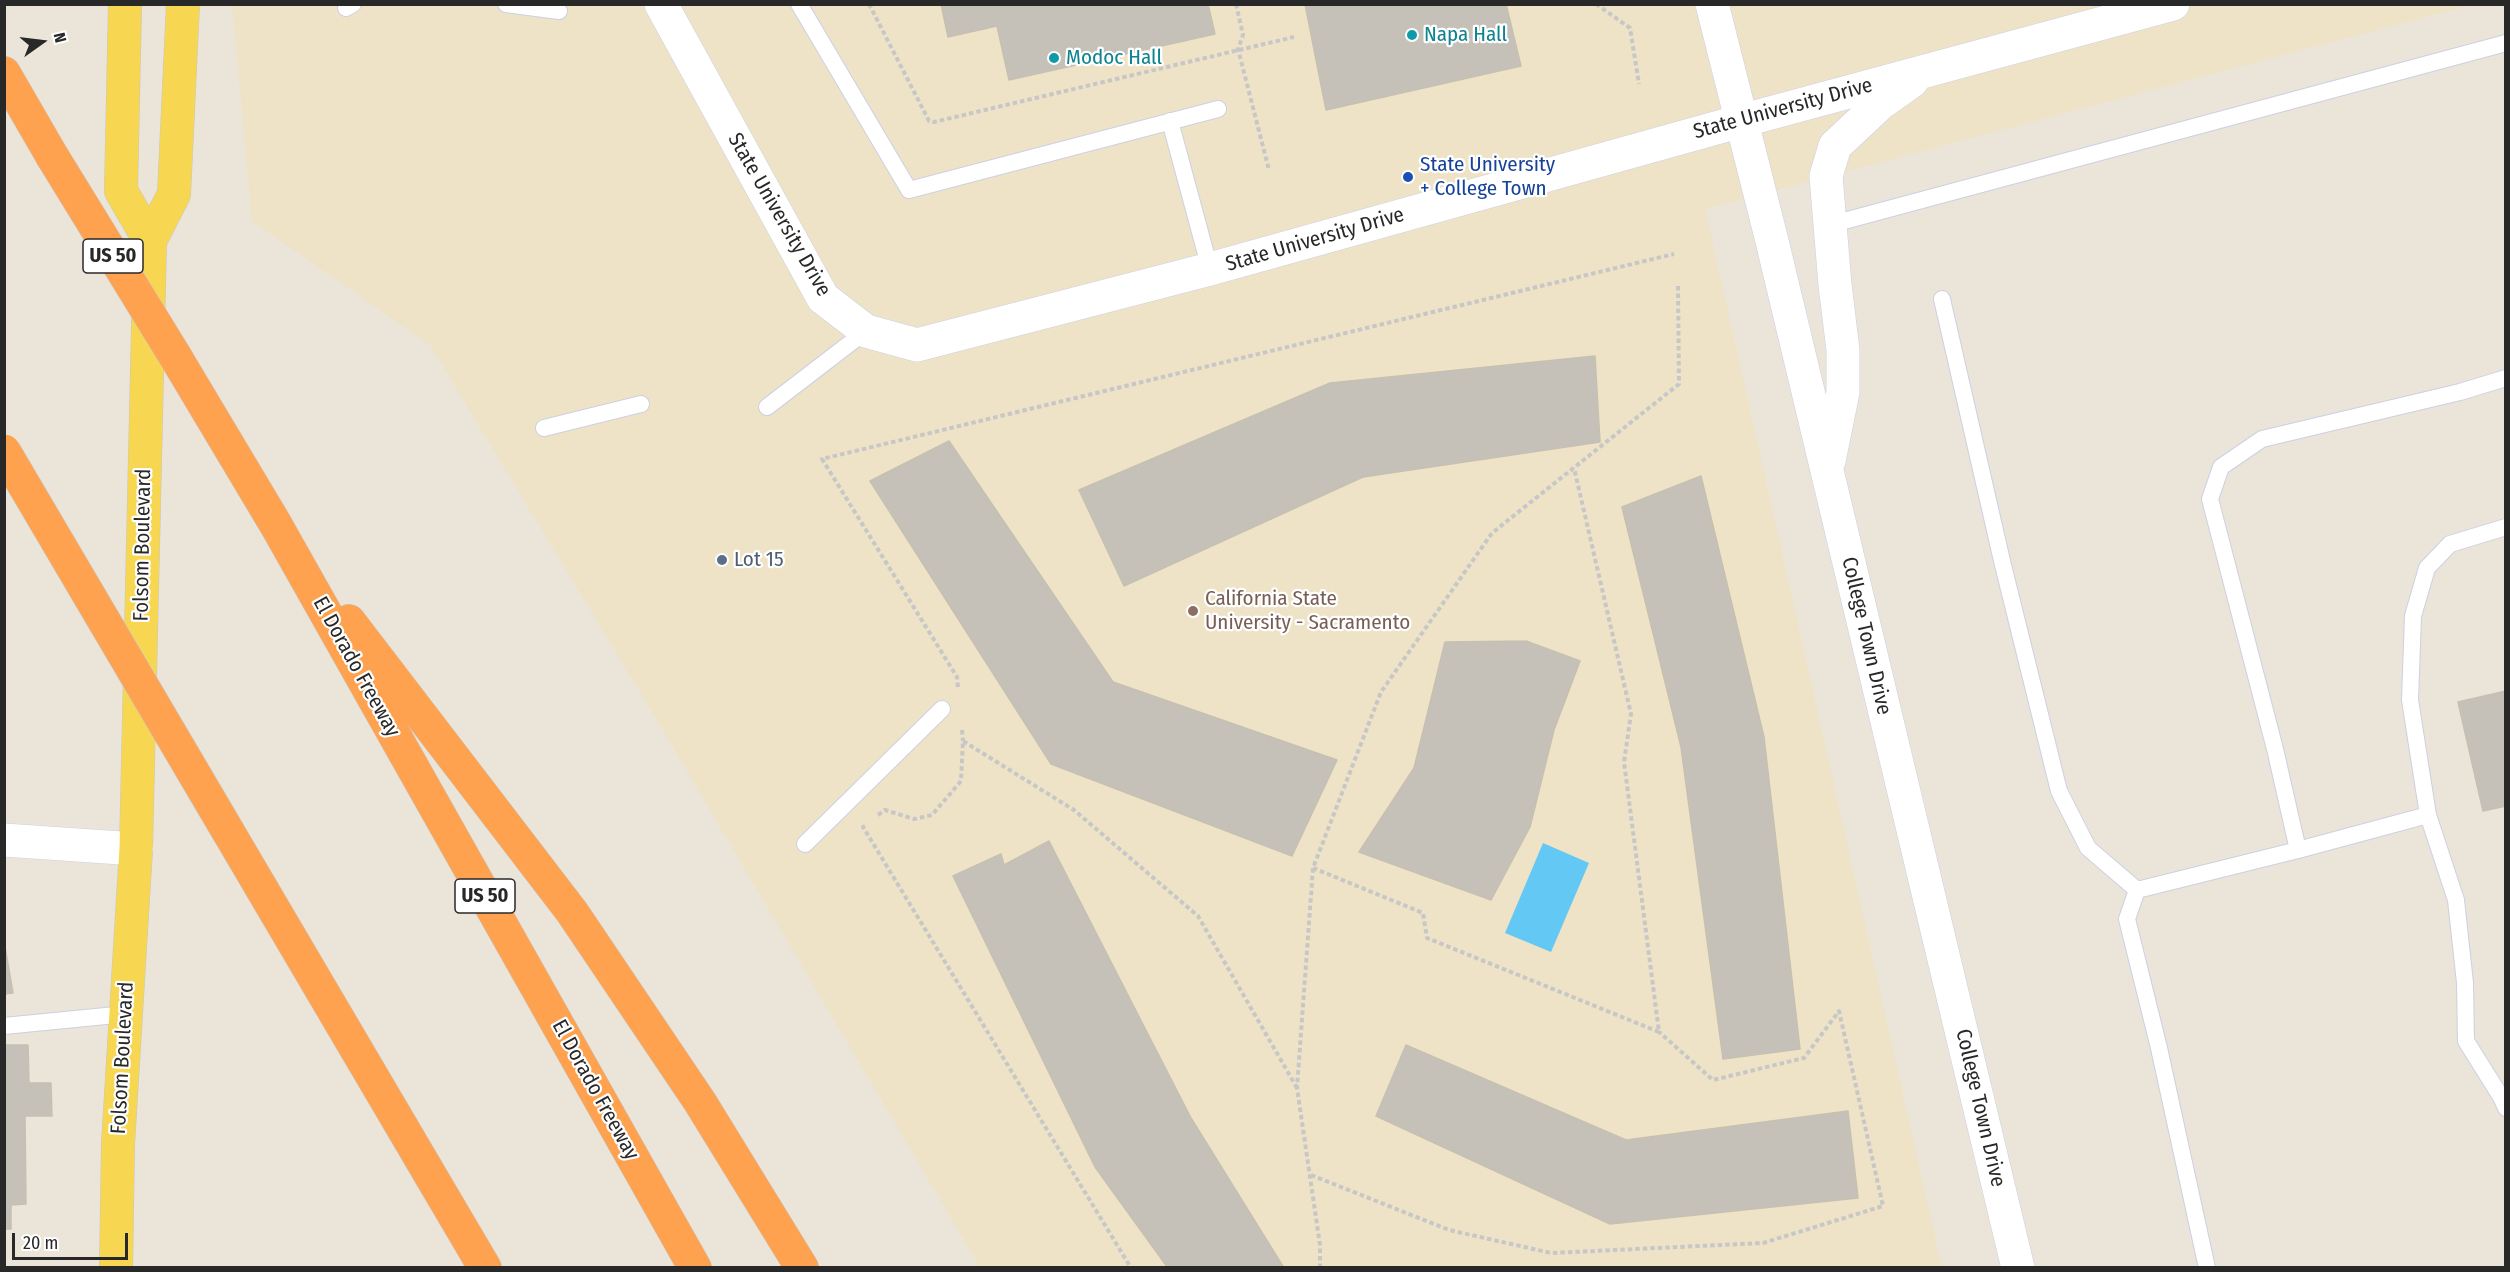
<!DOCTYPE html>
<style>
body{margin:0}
#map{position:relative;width:2510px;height:1272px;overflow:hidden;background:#ebe4d8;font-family:"Fira Sans Condensed",sans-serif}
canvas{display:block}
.frame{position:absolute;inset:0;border:6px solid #282828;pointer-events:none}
.north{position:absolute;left:12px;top:12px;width:60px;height:60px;-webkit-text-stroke:4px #fff;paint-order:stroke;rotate:76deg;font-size:16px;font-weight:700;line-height:24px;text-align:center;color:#282828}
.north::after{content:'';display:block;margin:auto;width:21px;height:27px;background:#282828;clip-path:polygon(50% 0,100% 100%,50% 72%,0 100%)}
.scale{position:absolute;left:12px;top:1233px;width:116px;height:27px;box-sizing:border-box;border:3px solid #282828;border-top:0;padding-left:8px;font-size:18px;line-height:21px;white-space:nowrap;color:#282828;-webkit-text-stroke:4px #fff;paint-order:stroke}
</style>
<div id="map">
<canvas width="2510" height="1272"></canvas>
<div class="frame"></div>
<div class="north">N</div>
<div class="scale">20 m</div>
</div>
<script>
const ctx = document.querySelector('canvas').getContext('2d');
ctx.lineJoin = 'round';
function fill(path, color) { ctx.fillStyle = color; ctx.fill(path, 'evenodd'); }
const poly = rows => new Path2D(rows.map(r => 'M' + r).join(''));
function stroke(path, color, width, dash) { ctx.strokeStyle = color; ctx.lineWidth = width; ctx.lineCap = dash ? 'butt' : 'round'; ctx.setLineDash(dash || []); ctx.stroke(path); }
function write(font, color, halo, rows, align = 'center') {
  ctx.font = font + ' "Fira Sans Condensed",sans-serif'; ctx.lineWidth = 4.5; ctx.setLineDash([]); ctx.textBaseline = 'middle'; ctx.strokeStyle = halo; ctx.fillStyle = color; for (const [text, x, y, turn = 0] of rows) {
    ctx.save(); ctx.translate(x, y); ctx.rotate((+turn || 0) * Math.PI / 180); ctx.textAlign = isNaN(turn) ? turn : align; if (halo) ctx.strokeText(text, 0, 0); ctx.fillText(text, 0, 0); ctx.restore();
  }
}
fill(poly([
 [232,5,2471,5,1705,209,1942,1268,980,1267,652,712,430,345,252,221]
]), '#eee3c6');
fill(poly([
 [1543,843,1589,863,1551,952,1505,933]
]), '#64c8f4');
const building = poly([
 [941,4,1208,4,1215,34,1009,80,997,26,948,37,941,4],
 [1305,4,1506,4,1521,66,1326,110,1305,4],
 [1595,356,1600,442,1363,477,1124,586,1079,490,1330,383,1595,356],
 [949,441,1113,682,1337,760,1292,856,1051,764,870,481,949,441],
 [1701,476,1764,737,1800,1049,1723,1059,1681,747,1622,507,1701,476],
 [1526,641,1580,661,1554,730,1530,827,1491,900,1359,852,1414,768,1445,642,1526,641],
 [2506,691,2506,806,2483,811,2458,702,2506,691],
 [1049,841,1191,1118,1284,1268,1168,1268,1095,1167,953,876,1001,854,1004,865,1049,841],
 [4,941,13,993,4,994,4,941],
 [4,1045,28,1045,29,1083,51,1083,52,1116,25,1116,26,1204,11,1205,11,1229,4,1229,4,1045],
 [1406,1045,1626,1140,1848,1111,1858,1198,1610,1224,1376,1116,1406,1045]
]);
fill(building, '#c6c1b8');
stroke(building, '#c6c0b2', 1.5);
const lane = poly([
 [506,4,559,11],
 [799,4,909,190,1218,109],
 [346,8,353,4],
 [1170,121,1210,269],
 [1829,225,2506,43],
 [1942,299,2002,561,2059,791,2088,848,2137,890],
 [767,407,866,331],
 [544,428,641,404],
 [2506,527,2450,544,2427,568,2413,616,2410,700,2428,815,2456,900,2465,983,2466,1041,2501,1097,2506,1108],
 [805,844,942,709],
 [2298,850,2428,815],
 [4,1026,126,1014],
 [2207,1268,2159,1048,2127,919,2137,890,2298,850,2275,749,2210,499,2221,467,2262,439,2460,392,2506,378]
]);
const street = poly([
 [4,840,136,849]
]);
const secondary = poly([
 [661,4,823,298,866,331,917,345,1210,269,1741,121,2173,4],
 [1712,4,1772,241,2018,1268],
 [1829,461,1843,392,1843,350,1835,285,1826,176,1835,146,1881,103,1912,81]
]);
const primary = poly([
 [125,4,121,191,150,241],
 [116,1268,118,1144,136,849,150,241,174,194,183,4]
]);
const highway = poly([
 [4,73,52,156],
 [175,356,276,525,695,1268],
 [349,621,572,912,700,1102,802,1268],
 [229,833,485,1268]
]);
stroke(lane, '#cdd0e2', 18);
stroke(street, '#cdd0e2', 34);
stroke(secondary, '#cdd0e2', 34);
stroke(primary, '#c7c7c7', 34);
stroke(highway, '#c7c7c7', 34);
stroke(poly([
 [869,4,929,121,934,122,1294,37],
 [1236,4,1243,35,1238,49,1269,170],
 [1596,4,1630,28,1639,84],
 [958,687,957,677,822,459,1674,254],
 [962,730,963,741],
 [878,815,885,810,914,819,932,815,961,781,963,741,1074,810,1198,916,1297,1088],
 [865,826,863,827,1131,1268],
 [1313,868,1423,913,1427,938,1659,1032,1624,762,1631,714,1574,468],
 [1311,1175,1449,1230,1551,1253,1763,1243,1883,1206,1839,1011,1804,1058,1713,1080,1659,1032],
 [1320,1268,1320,1245,1297,1088,1313,868,1381,692,1492,533,1679,384,1678,284]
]), '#c7c7c7', 4, [4.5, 3]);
stroke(lane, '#fff', 16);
stroke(street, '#fff', 33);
stroke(secondary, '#fff', 33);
stroke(primary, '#f7d751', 33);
stroke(highway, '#ffa24f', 33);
const highwayBridge = poly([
 [52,156,175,356],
 [4,451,229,833]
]);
stroke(highwayBridge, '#c7c7c7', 34, []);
stroke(highwayBridge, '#ffa24f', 33);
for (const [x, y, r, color] of [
 [1412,35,6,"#0f9aa8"],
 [1054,58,6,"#0f9aa8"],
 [1408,177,6,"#1a4fb4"],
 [722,560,6,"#5c6f8a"],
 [1193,611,6,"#8d6e63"]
]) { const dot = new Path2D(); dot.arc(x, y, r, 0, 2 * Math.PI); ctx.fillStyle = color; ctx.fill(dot); stroke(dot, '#fff', 2); }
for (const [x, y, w] of [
 [113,256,60],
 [485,896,60]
]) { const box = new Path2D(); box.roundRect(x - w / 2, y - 17, w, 34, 4.5); ctx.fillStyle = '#fff'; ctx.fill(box); stroke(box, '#282828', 1.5); }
write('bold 20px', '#282828', null, [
 ["US 50",113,256],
 ["US 50",485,896]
]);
write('21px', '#0d838f', '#fff', [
 ["Napa Hall",1424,35],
 ["Modoc Hall",1066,58]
], 'left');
write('21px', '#282828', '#fff', [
 ["State University Drive",1783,109,-15],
 ["State University Drive",779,215,60],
 ["State University Drive",1315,240,-16],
 ["Folsom Boulevard",143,545,-89],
 ["College Town Drive",1866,636,77],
 ["El Dorado Freeway",356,667,61],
 ["Folsom Boulevard",123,1058,-87],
 ["El Dorado Freeway",595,1090,61],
 ["College Town Drive",1980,1108,77]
]);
write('21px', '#164399', '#fff', [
 ["State University",1420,165],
 ["+ College Town",1420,189]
], 'left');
write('21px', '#4e5e75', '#fff', [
 ["Lot 15",734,560]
], 'left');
write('21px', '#785e54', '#fff', [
 ["California State",1205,599],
 ["University - Sacramento",1205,623]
], 'left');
</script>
